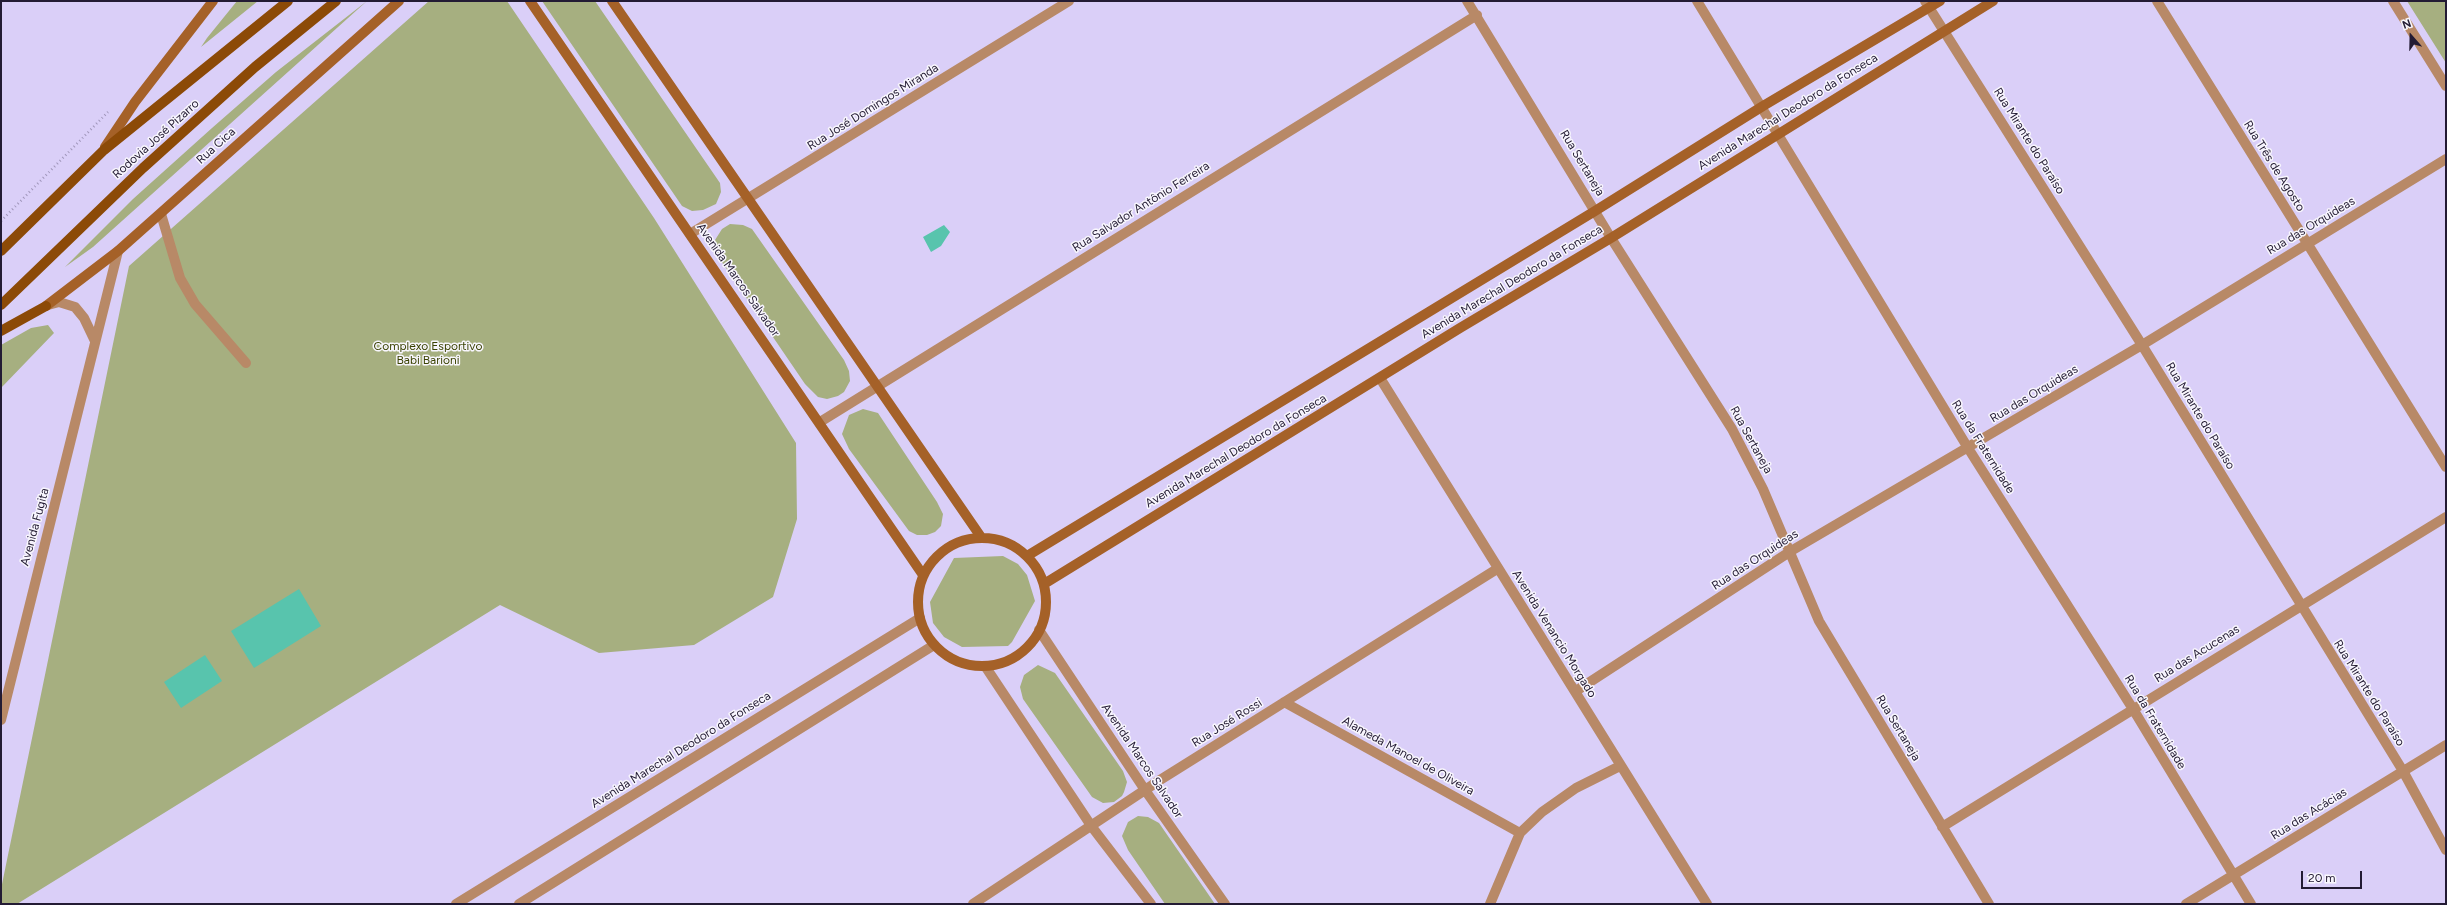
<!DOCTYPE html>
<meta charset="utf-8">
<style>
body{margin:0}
#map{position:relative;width:2447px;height:905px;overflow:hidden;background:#dacff8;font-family:Figtree,sans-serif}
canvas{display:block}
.frame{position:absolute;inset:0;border:2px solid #231b34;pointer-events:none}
.north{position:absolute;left:2391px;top:16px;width:40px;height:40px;-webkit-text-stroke:3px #f8f6fd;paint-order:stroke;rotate:340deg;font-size:11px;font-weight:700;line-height:16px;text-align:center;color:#231b34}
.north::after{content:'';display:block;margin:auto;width:14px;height:18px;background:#231b34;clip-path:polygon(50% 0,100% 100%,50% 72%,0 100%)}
.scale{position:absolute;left:2301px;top:871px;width:61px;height:18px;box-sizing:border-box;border:2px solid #231b34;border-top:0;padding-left:5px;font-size:12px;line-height:14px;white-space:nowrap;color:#231b34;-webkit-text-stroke:3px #f8f6fd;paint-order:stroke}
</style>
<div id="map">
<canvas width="2447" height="905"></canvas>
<div class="frame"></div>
<div class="north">N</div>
<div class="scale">20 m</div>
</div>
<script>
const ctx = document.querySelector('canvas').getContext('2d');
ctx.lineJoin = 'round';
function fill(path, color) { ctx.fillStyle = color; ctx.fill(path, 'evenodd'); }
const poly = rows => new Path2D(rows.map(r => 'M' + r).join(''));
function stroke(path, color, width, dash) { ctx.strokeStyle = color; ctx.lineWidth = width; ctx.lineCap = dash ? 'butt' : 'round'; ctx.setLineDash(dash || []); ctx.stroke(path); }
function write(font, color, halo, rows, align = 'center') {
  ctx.font = font + ' Figtree,sans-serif'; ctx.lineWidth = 3; ctx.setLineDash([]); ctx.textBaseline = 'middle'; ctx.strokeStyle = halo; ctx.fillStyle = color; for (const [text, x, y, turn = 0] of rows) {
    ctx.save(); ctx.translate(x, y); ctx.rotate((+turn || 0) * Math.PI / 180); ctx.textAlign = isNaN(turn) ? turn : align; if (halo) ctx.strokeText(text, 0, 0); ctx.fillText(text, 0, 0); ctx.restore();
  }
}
fill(poly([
 [237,1,258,1,201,47,207,38],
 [367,1,93,247,65,267,133,199,212,128,276,72],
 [429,1,507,1,654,218,796,443,797,519,773,597,694,645,599,653,500,605,17,904,1,904,1,889,129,266],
 [542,1,595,1,720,183,721,192,716,204,703,210,692,211,682,206],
 [2407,1,2446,1,2446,63],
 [730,224,743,225,752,229,844,360,849,371,850,381,844,392,838,396,827,399,818,397,805,384,715,252,715,240,722,229],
 [48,325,54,333,1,388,1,345,31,328],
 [863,409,878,413,937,502,943,514,941,526,935,532,927,535,917,535,909,531,849,449,842,434,849,415],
 [1003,556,1018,564,1027,575,1035,601,1012,642,1008,646,962,647,944,637,933,623,930,602,954,558],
 [1038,665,1055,673,1123,771,1127,782,1124,792,1122,796,1114,802,1103,803,1092,797,1023,699,1020,687,1024,675],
 [1138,816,1148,817,1159,823,1215,904,1165,904,1128,850,1122,836,1128,822]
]), '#a6af80');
fill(poly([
 [944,225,950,232,941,246,931,252,923,237],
 [299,589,321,626,254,668,231,631],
 [205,655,222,681,181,708,164,682]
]), '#58c4ad');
stroke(poly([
 [1,221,108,112]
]), '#a096ba', 2.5, [1, 3]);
stroke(poly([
 [161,214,180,278,195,304,246,363]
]), '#b88967', 10);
stroke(poly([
 [1467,1,1611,238,1732,429,1763,489,1819,621,1989,904],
 [1697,1,1968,448,2133,709,2251,904],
 [1925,1,2142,345,2403,771,2446,850],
 [2157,1,2446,467],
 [2393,1,2446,86],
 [690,234,1069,1],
 [48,305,59,302,75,307,84,318,95,341],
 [1380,378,1707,904],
 [820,422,1477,15],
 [1039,630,1145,790,1225,904],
 [985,666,1092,827,1151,904],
 [1576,691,1791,551,2142,345,2446,159],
 [1284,702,1520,833],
 [1,720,118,251],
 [1942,827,2446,517],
 [456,904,920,618],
 [519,904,934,645],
 [973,904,1160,780,1497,569],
 [1490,904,1520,833,1542,812,1576,788,1620,766],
 [2186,904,2446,745]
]), '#b88967', 10);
stroke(poly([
 [530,1,923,575],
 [612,1,981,537],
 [105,147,135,102,213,1],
 [46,306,118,251,399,1],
 '918 602a64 64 0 1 1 128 0a64 64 0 1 1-128 0Z',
 [1027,556,1595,211,1763,106,1940,1],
 [1044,584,1460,328,1611,238,1993,1]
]), '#a56128', 10);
stroke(poly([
 [1,251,104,150,288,1],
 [1,305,143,168,255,67,336,1],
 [1,331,46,306]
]), '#8c4a07', 10);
write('12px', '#231b34', '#f8f6fd', [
 ["Rua José Domingos Miranda",873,107,-32],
 ["Avenida Marechal Deodoro da Fonseca",1788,112,-32],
 ["Rodovia José Pizarro",156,139,-42],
 ["Rua Mirante do Paraíso",2029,141,58],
 ["Rua Cica",216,146,-42],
 ["Rua Sertaneja",1582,163,59],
 ["Rua Três de Agosto",2274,166,58],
 ["Rua Salvador Antônio Ferreira",1141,207,-32],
 ["Rua das Orquideas",2311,226,-31],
 ["Avenida Marcos Salvador",738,280,55],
 ["Avenida Marechal Deodoro da Fonseca",1512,282,-31],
 ["Rua das Orquideas",2034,394,-31],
 ["Rua Mirante do Paraíso",2200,416,59],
 ["Rua Sertaneja",1751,440,61],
 ["Rua da Fraternidade",1983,447,58],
 ["Avenida Marechal Deodoro da Fonseca",1236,451,-31],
 ["Avenida Fugita",35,527,-75],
 ["Rua das Orquideas",1755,560,-33],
 ["Avenida Venancio Morgado",1554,634,58],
 ["Rua das Acucenas",2197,654,-32],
 ["Rua Mirante do Paraíso",2369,693,58],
 ["Rua da Fraternidade",2155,722,59],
 ["Rua José Rossi",1227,723,-32],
 ["Rua Sertaneja",1898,728,59],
 ["Avenida Marechal Deodoro da Fonseca",681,750,-32],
 ["Alameda Manoel de Oliveira",1408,756,29],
 ["Avenida Marcos Salvador",1142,761,56],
 ["Rua das Acácias",2309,814,-32]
]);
write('12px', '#3a4202', '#f8f6fd', [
 ["Complexo Esportivo",428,346],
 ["Babi Barioni",428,360]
]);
</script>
